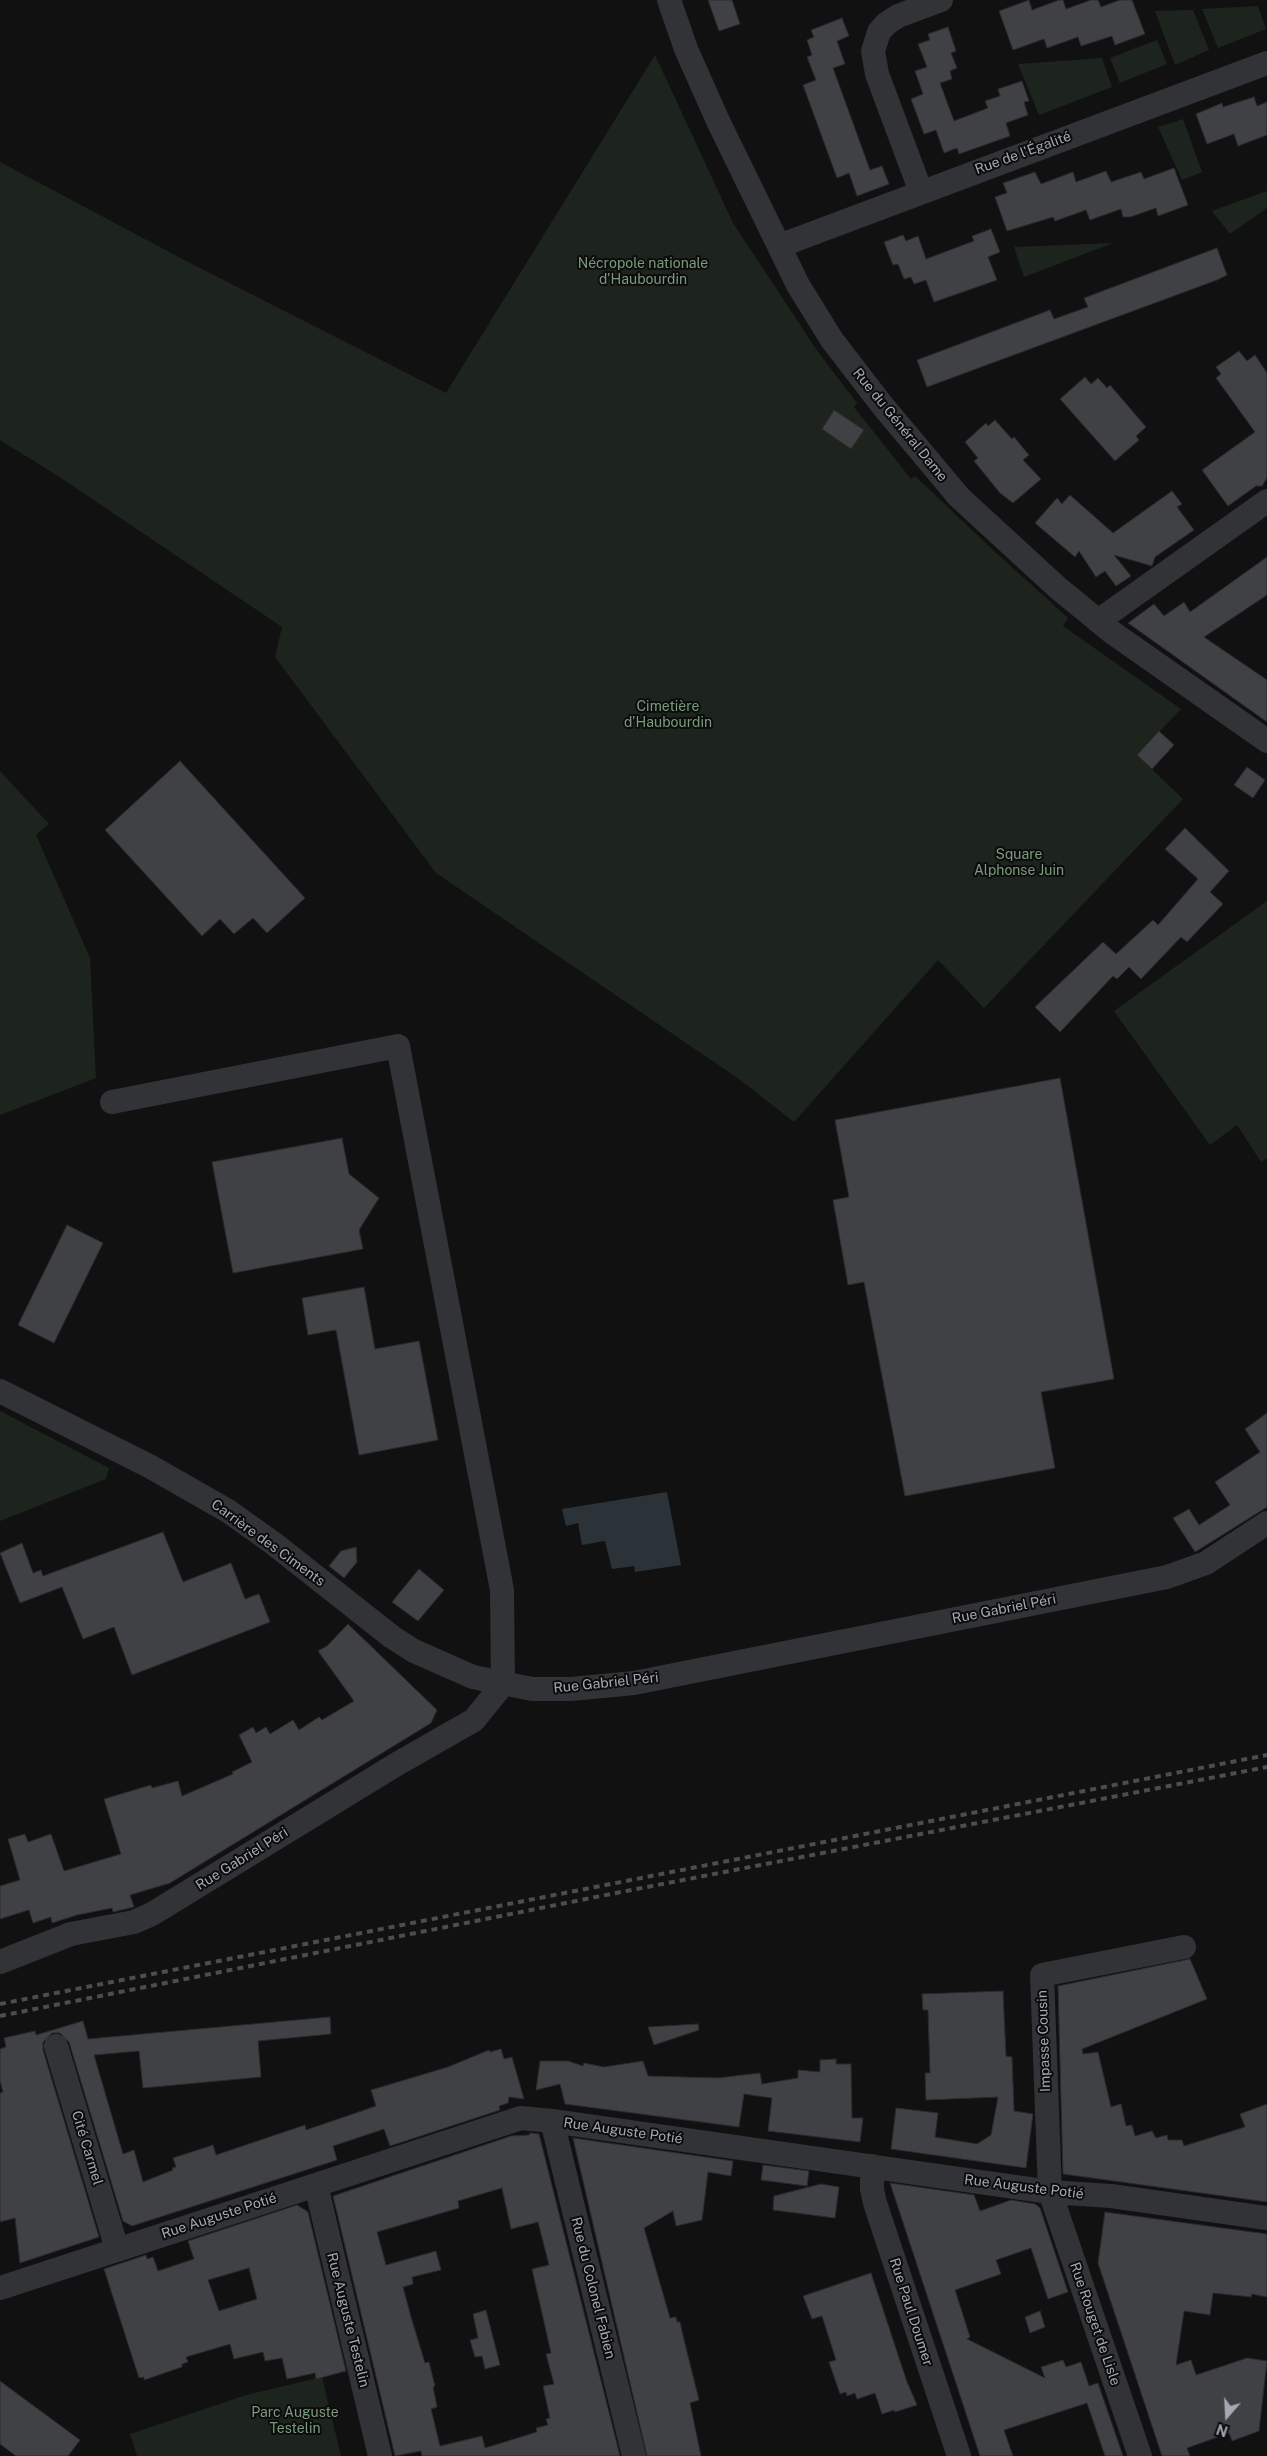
<!DOCTYPE html>
<meta charset="utf-8">
<style>
body{margin:0}
#map{position:relative;width:1267px;height:2456px;overflow:hidden;background:#111112;font-family:"Public Sans",sans-serif}
canvas{display:block}
.north{position:absolute;left:1202px;top:2391px;width:50px;height:50px;-webkit-text-stroke:4px #0c0c0d;paint-order:stroke;rotate:199deg;font-size:14px;font-weight:700;line-height:20px;text-align:center;color:#a3a8b2}
.north::after{content:'';display:block;margin:auto;width:18px;height:22px;background:#a3a8b2;clip-path:polygon(50% 0,100% 100%,50% 72%,0 100%)}
</style>
<div id="map">
<canvas width="1267" height="2456"></canvas>
<div class="north">N</div>
</div>
<script>
const ctx = document.querySelector('canvas').getContext('2d');
ctx.lineJoin = 'round';
function fill(path, color) { ctx.fillStyle = color; ctx.fill(path, 'evenodd'); }
const poly = rows => new Path2D(rows.map(r => 'M' + r).join(''));
function stroke(path, color, width, dash) { ctx.strokeStyle = color; ctx.lineWidth = width; ctx.lineCap = dash ? 'butt' : 'round'; ctx.setLineDash(dash || []); ctx.stroke(path); }
function write(font, color, halo, rows, align = 'center') {
  ctx.font = font + ' "Public Sans",sans-serif'; ctx.lineWidth = 4; ctx.setLineDash([]); ctx.textBaseline = 'middle'; ctx.strokeStyle = halo; ctx.fillStyle = color; for (const [text, x, y, turn = 0] of rows) {
    ctx.save(); ctx.translate(x, y); ctx.rotate((+turn || 0) * Math.PI / 180); ctx.textAlign = isNaN(turn) ? turn : align; if (halo) ctx.strokeText(text, 0, 0); ctx.fillText(text, 0, 0); ctx.restore();
  }
}
fill(poly([
 [1258,6,1266,29,1218,48,1202,9],
 [1193,10,1209,50,1175,65,1155,11],
 [1157,40,1167,64,1120,83,1110,58],
 [655,55,733,223,818,352,857,403,854,407,911,479,915,476,994,551,1068,618,1063,626,1181,709,1137,755,1183,799,984,1008,938,960,794,1122,739,1079,436,873,275,657,282,627,61,478,0,440,0,162,190,263,446,393],
 [1102,58,1112,87,1039,115,1018,64],
 [1183,119,1202,172,1182,180,1158,127],
 [1267,191,1267,208,1230,234,1212,211],
 [1113,243,1024,277,1014,247],
 [0,771,49,824,36,835,90,958,96,1078,0,1115],
 [1267,901,1267,1158,1261,1162,1237,1125,1210,1145,1114,1011],
 [0,1411,109,1468,106,1479,0,1521],
 [322,2377,341,2456,137,2456,130,2434,246,2395]
]), '#1d241e');
fill(poly([
 [667,1492,681,1565,635,1572,634,1566,612,1569,605,1541,582,1545,578,1523,566,1526,562,1509]
]), '#2b3339');
const building = poly([
 [708,0,732,0,740,24,719,31,708,0],
 [1029,0,1032,10,1059,0,1063,0,1066,9,1091,0,1098,0,1101,7,1120,0,1132,0,1145,34,1115,45,1112,36,1081,46,1078,37,1047,48,1044,39,1013,50,999,11,1029,0],
 [842,18,849,36,837,41,845,64,833,68,870,170,882,166,889,184,857,196,849,173,837,178,803,85,816,80,807,57,812,55,807,40,814,37,811,30,842,18],
 [948,27,956,51,951,53,957,68,950,71,952,79,940,83,954,121,988,108,985,101,1000,96,998,89,1022,81,1029,101,1024,102,1028,115,1006,123,1010,136,959,154,957,148,944,153,936,130,924,134,911,99,923,94,915,71,927,67,918,44,930,40,928,34,948,27],
 [1254,97,1257,106,1267,102,1267,135,1238,146,1234,134,1207,144,1196,114,1222,103,1223,107,1254,97],
 [1174,168,1188,205,1158,216,1156,208,1130,217,1123,217,1121,209,1090,220,1086,210,1055,221,1053,217,1007,231,995,197,1007,193,1003,183,1035,172,1041,184,1073,172,1076,182,1106,171,1111,182,1141,172,1144,179,1174,168],
 [991,229,1000,252,988,257,997,280,934,302,926,280,914,284,911,277,904,279,898,264,893,265,884,242,903,235,906,241,918,236,926,259,974,241,972,236,991,229],
 [1217,248,1227,275,1217,280,927,387,917,360,1050,310,1054,319,1088,307,1084,298,1217,248],
 [1239,351,1247,361,1255,355,1267,373,1267,478,1262,486,1256,486,1228,506,1202,470,1255,432,1216,378,1221,374,1216,367,1239,351],
 [1085,377,1091,384,1098,378,1107,388,1110,385,1146,427,1136,436,1139,440,1115,461,1060,399,1085,377],
 [834,410,864,430,851,449,822,429,834,410],
 [995,420,1012,439,1014,437,1029,455,1023,460,1041,479,1013,503,1000,493,974,461,978,458,965,442,986,423,988,426,995,420],
 [1172,491,1182,504,1177,507,1194,530,1155,557,1152,566,1114,555,1131,576,1116,586,1105,571,1096,577,1079,551,1075,557,1035,523,1057,498,1062,504,1070,495,1113,533,1172,491],
 [1267,557,1267,595,1204,637,1267,680,1267,722,1128,623,1154,604,1164,616,1184,602,1190,612,1267,557],
 [1159,731,1174,745,1152,769,1137,755,1159,731],
 [180,761,305,898,267,933,253,918,234,934,220,919,202,936,105,830,180,761],
 [1247,767,1265,780,1253,798,1234,785,1247,767],
 [1185,828,1229,871,1210,892,1223,904,1187,942,1181,937,1141,979,1129,967,1117,979,1113,976,1060,1032,1035,1007,1103,942,1116,954,1153,920,1158,925,1198,879,1165,849,1185,828],
 [1060,1078,1114,1379,1041,1392,1055,1468,905,1496,864,1282,848,1285,833,1200,849,1197,835,1120,1060,1078],
 [342,1138,349,1174,379,1198,359,1230,363,1249,233,1273,212,1162,342,1138],
 [67,1225,103,1243,54,1343,18,1325,67,1225],
 [364,1287,375,1349,419,1341,438,1440,359,1455,336,1330,308,1335,302,1298,364,1287],
 [1267,1413,1267,1507,1195,1552,1173,1518,1189,1509,1199,1525,1230,1505,1215,1482,1260,1452,1245,1429,1267,1413],
 [163,1532,183,1582,231,1563,245,1599,259,1594,270,1622,132,1675,114,1627,83,1639,62,1587,20,1603,0,1553,22,1543,33,1573,41,1570,43,1576,163,1532],
 [356,1547,357,1562,344,1578,329,1566,341,1551,356,1547],
 [419,1569,444,1590,418,1621,392,1602,419,1569],
 [348,1624,437,1710,431,1723,170,1883,130,1895,134,1907,113,1912,112,1908,77,1915,52,1923,51,1917,33,1923,29,1910,0,1919,0,1886,20,1880,8,1839,25,1834,28,1842,51,1834,64,1871,121,1854,104,1799,151,1785,152,1788,178,1781,182,1796,233,1774,232,1772,252,1762,239,1735,253,1727,256,1733,266,1727,270,1734,293,1720,299,1730,319,1717,322,1720,354,1701,318,1651,327,1646,348,1624],
 [1190,1959,1207,1999,1082,2049,1083,2054,1098,2052,1111,2107,1121,2104,1126,2126,1132,2125,1135,2136,1152,2131,1156,2138,1167,2135,1168,2140,1182,2140,1184,2146,1245,2127,1240,2114,1267,2104,1267,2202,1063,2174,1058,1986,1190,1959],
 [1003,1991,1006,2056,1012,2057,1014,2111,1033,2114,1026,2168,891,2149,896,2108,938,2113,935,2137,977,2144,991,2135,998,2097,926,2100,925,2073,930,2073,928,2010,923,2010,922,1994,1003,1991],
 [330,2017,331,2034,258,2041,261,2077,143,2088,139,2051,94,2055,123,2154,134,2150,143,2182,173,2170,172,2168,176,2167,173,2158,213,2145,216,2155,305,2125,306,2130,347,2116,376,2106,371,2090,448,2067,489,2050,490,2052,501,2049,504,2059,512,2057,524,2099,509,2097,508,2103,499,2106,500,2110,390,2146,384,2129,333,2146,337,2160,132,2226,123,2221,69,2042,60,2033,52,2033,43,2042,43,2050,99,2237,20,2263,15,2218,0,2222,0,2093,3,2092,0,2081,0,2049,6,2047,4,2038,35,2031,36,2035,83,2021,88,2039,330,2017],
 [698,2024,699,2030,654,2045,648,2027,698,2024],
 [836,2059,836,2064,851,2064,852,2118,863,2118,860,2142,768,2131,772,2098,744,2094,739,2127,565,2104,560,2084,536,2090,540,2061,568,2061,583,2066,584,2063,604,2067,643,2061,648,2076,718,2078,760,2073,762,2084,798,2078,798,2070,820,2072,820,2060,836,2059],
 [530,2133,539,2134,620,2456,422,2456,421,2451,395,2456,333,2196,511,2136,529,2135,530,2133],
 [502,2188,511,2229,538,2222,549,2265,532,2269,551,2353,546,2354,554,2384,543,2386,550,2418,546,2419,548,2425,536,2428,537,2432,485,2448,482,2436,440,2446,431,2409,437,2407,433,2387,435,2386,429,2362,425,2363,411,2317,403,2287,413,2284,412,2277,441,2270,436,2251,386,2265,377,2232,459,2208,458,2201,502,2188],
 [573,2138,733,2161,731,2176,708,2172,702,2220,676,2226,673,2211,644,2228,670,2318,676,2317,677,2322,680,2322,685,2344,699,2400,690,2403,701,2456,647,2456,573,2138],
 [763,2165,809,2171,807,2186,761,2180,763,2165],
 [890,2183,974,2195,980,2211,1011,2200,1035,2204,1040,2208,1068,2292,1048,2299,1031,2248,996,2260,1001,2274,955,2290,970,2337,967,2339,1045,2378,1041,2367,1063,2360,1066,2367,1081,2362,1089,2386,1098,2383,1123,2456,1105,2456,1087,2403,1004,2430,1013,2456,980,2456,890,2183],
 [821,2184,839,2187,835,2218,773,2210,774,2196,821,2184],
 [297,2205,308,2212,346,2371,316,2379,315,2373,287,2379,282,2358,265,2361,263,2352,234,2359,230,2344,186,2357,188,2362,182,2364,182,2367,144,2380,144,2377,139,2378,104,2269,146,2255,147,2259,153,2257,158,2271,194,2259,188,2241,297,2205],
 [249,2268,257,2299,219,2311,208,2280,249,2268],
 [1105,2212,1267,2234,1267,2297,1252,2294,1251,2297,1213,2293,1210,2315,1184,2311,1176,2365,1191,2360,1196,2375,1247,2358,1267,2361,1259,2431,1232,2441,1229,2433,1187,2448,1190,2456,1162,2456,1098,2263,1105,2212],
 [871,2273,907,2382,917,2405,895,2412,894,2410,882,2414,875,2393,857,2399,855,2393,847,2396,846,2392,840,2394,829,2362,836,2360,822,2316,812,2319,803,2296,871,2273],
 [486,2310,500,2365,485,2369,482,2356,475,2357,470,2340,478,2338,473,2314,486,2310],
 [1040,2311,1045,2327,1030,2333,1025,2317,1040,2311],
 [0,2381,80,2440,68,2456,16,2456,0,2444,0,2381]
]);
fill(building, '#404145');
stroke(building, '#2b2b2e', 1);
stroke(poly([
 [669,0,686,49,718,121,798,285,832,340,882,405,959,497,1058,588,1113,633,1267,741],
 [921,192,877,74,873,51,879,32,886,24,898,16,941,0],
 [779,246,1267,63],
 [1098,621,1267,501],
 [112,1102,398,1046,502,1590,503,1684],
 [0,1391,151,1467,228,1511,273,1543,392,1637,414,1651,473,1677,532,1689,571,1689,634,1683,1167,1577,1206,1563,1267,1523],
 [0,1962,71,1934,134,1922,152,1914,397,1764,474,1720,503,1684],
 [56,2046,117,2249],
 [552,2121,634,2456],
 [872,2166,872,2189,875,2203,959,2456],
 [316,2185,380,2456],
 [0,2288,521,2118,552,2121,1050,2192,1111,2196,1267,2218],
 [1140,2456,1050,2192,1042,1975,1184,1947]
]), '#323336', 24);
stroke(poly([
 [0,2004,1267,1755],
 [0,2016,616,1893,1267,1767]
]), '#4b4d51', 4, [6, 5]);
write('14px', '#a3a8b2', '#0c0c0d', [
 ["Rue de l'Égalité",1023,153,-20],
 ["Rue du Général Dame",900,425,51],
 ["Carrière des Ciments",268,1543,36],
 ["Rue Gabriel Péri",1004,1609,-11],
 ["Rue Gabriel Péri",606,1683,-6],
 ["Rue Gabriel Péri",242,1859,-32],
 ["Impasse Cousin",1044,2041,-92],
 ["Rue Auguste Potié",623,2131,8],
 ["Cité Carmel",87,2148,73],
 ["Rue Auguste Potié",1024,2187,7],
 ["Rue Auguste Potié",219,2216,-18],
 ["Rue du Colonel Fabien",593,2288,76],
 ["Rue Paul Doumer",911,2312,72],
 ["Rue Auguste Testelin",348,2320,76],
 ["Rue Rouget de Lisle",1095,2324,71]
]);
write('14px', '#7b9c7c', '#0c0c0d', [
 ["Nécropole nationale",643,264],
 ["d'Haubourdin",643,280],
 ["Cimetière",668,707],
 ["d'Haubourdin",668,723],
 ["Square",1019,855],
 ["Alphonse Juin",1019,871],
 ["Parc Auguste",295,2413],
 ["Testelin",295,2429]
]);
</script>
